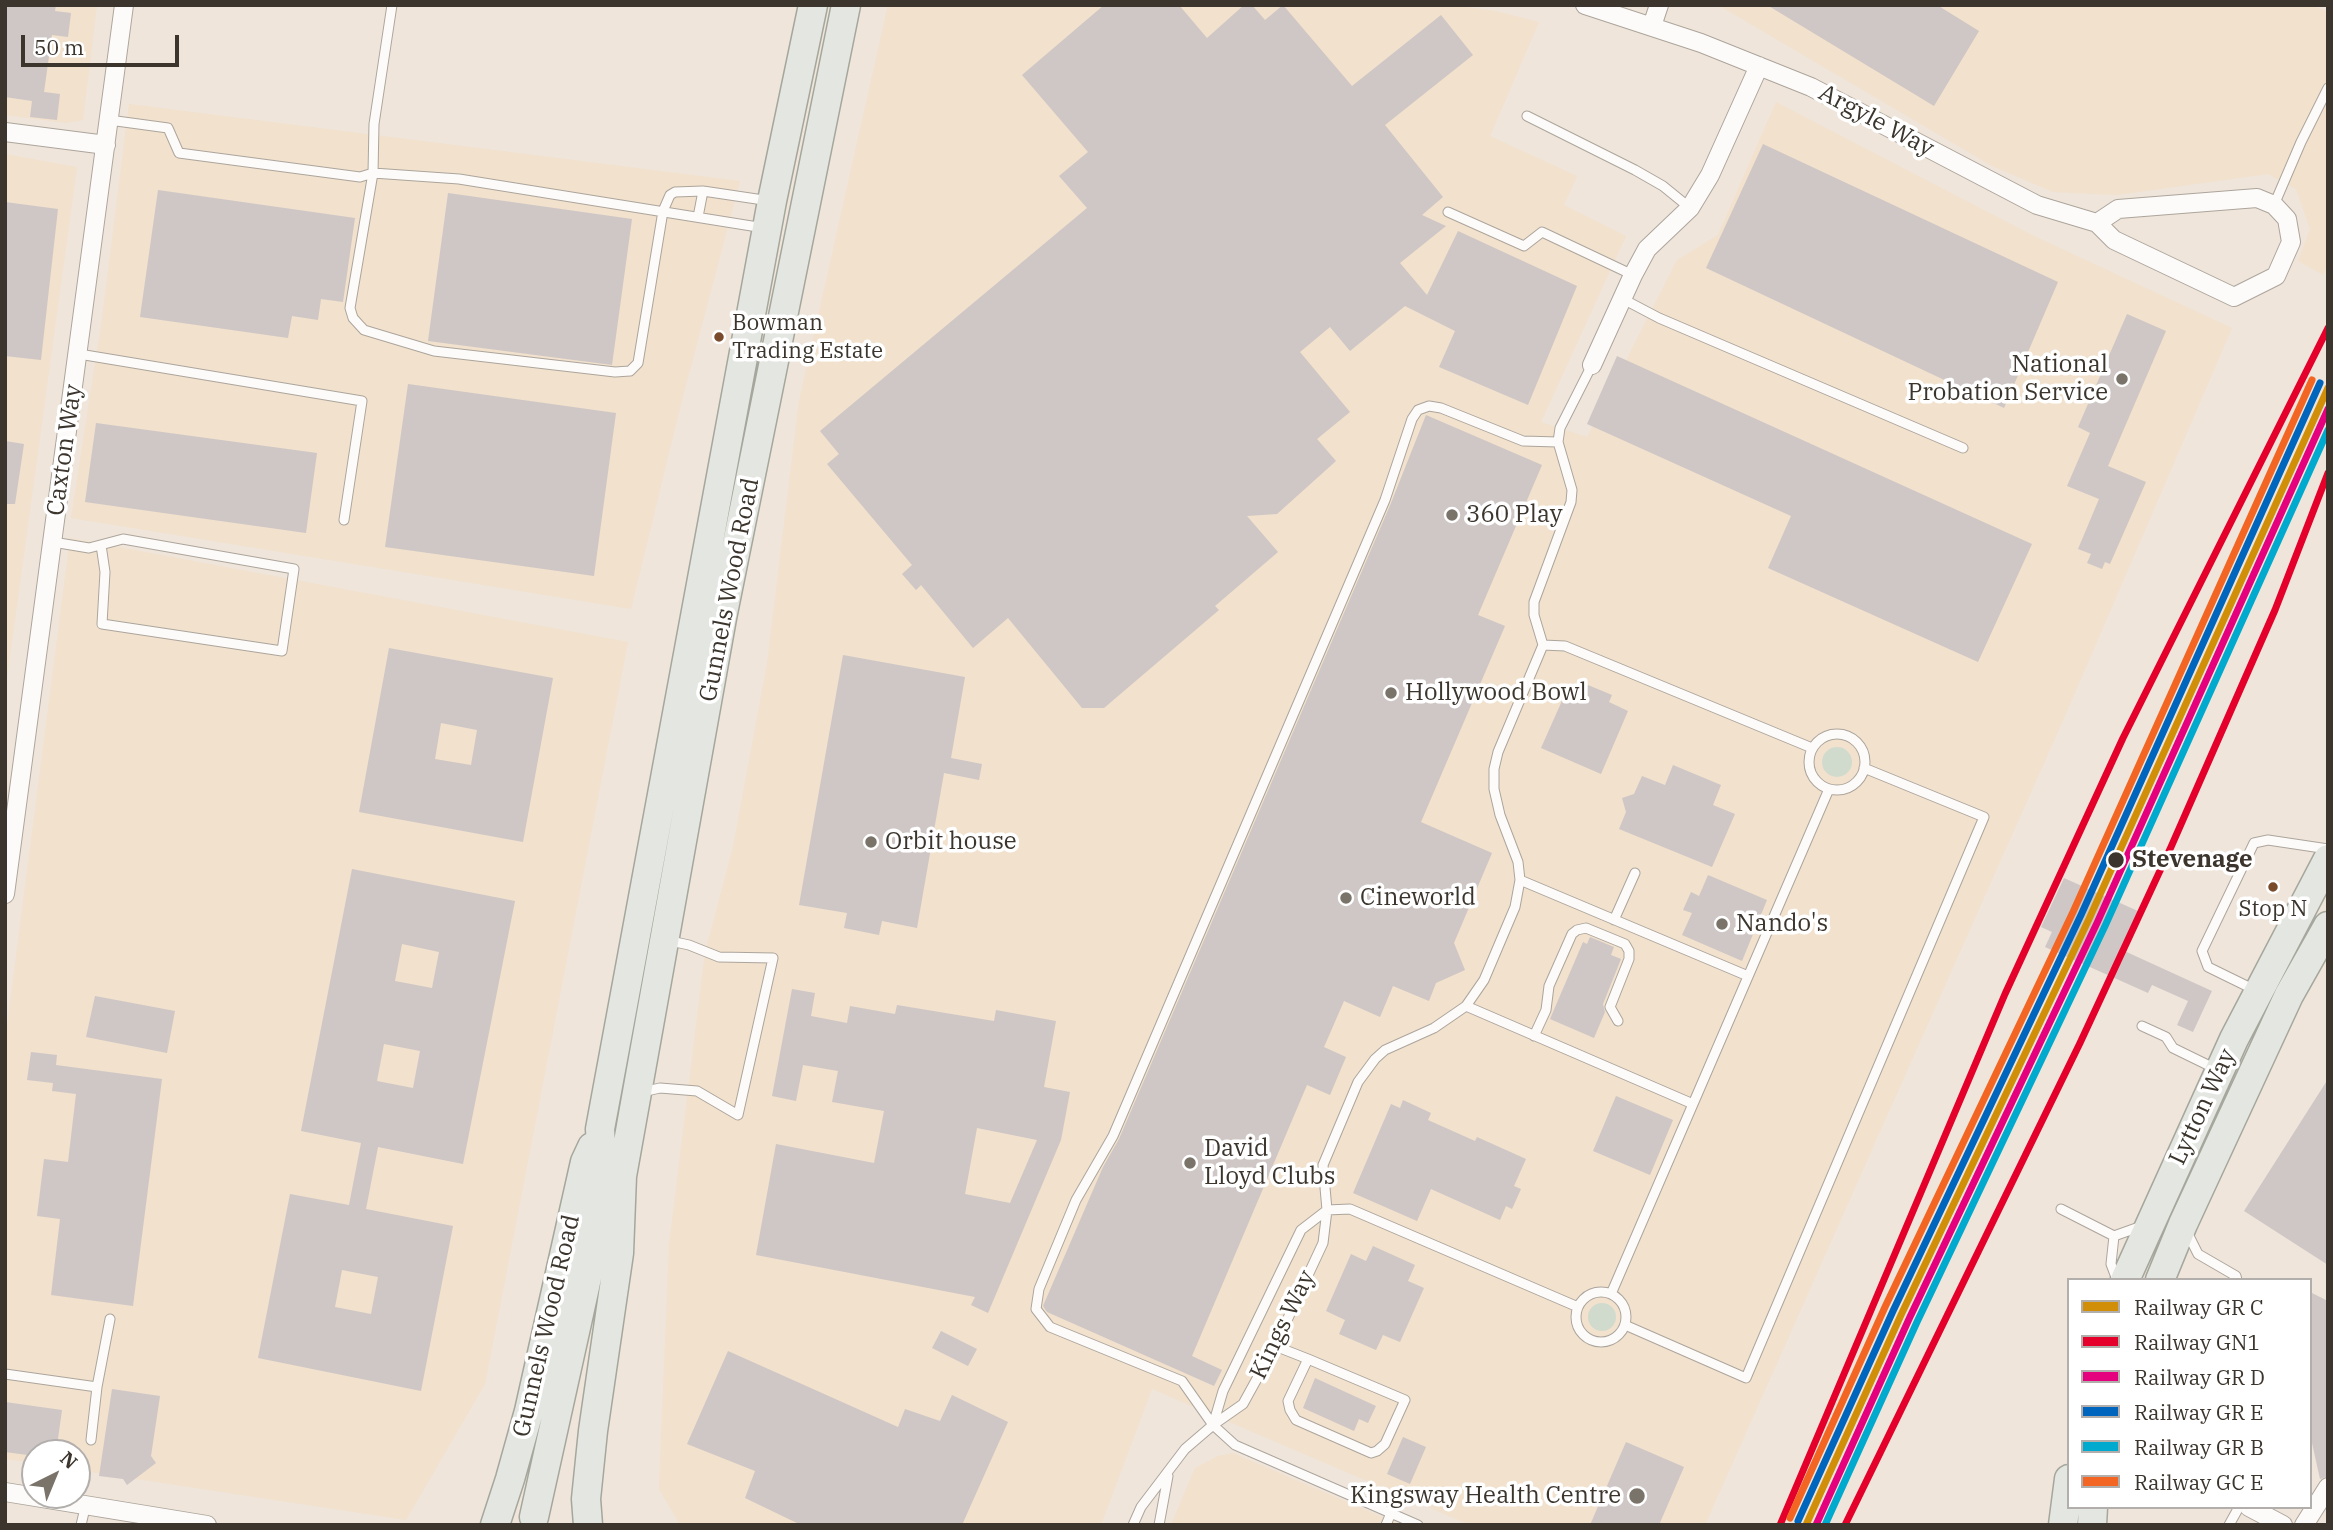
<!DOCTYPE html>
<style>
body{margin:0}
#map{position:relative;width:2333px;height:1530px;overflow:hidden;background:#efe5da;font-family:"IBM Plex Serif",serif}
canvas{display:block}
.frame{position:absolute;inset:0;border:7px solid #3b352d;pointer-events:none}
.legend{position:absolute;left:2067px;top:1278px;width:245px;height:231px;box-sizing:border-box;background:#fff;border:2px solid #b1aeab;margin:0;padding:9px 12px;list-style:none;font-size:21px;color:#3b352d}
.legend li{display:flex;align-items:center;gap:14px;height:35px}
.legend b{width:35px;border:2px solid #b1aeab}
.north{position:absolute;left:21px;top:1439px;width:70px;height:70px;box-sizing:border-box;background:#fff;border:2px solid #b1aeab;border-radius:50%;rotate:43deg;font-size:19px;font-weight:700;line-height:28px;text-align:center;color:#3b352d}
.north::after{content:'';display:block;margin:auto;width:24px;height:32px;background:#7a736a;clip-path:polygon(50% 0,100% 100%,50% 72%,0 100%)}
.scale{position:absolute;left:21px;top:35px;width:158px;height:32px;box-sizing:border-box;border:4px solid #3b352d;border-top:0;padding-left:9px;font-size:21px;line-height:24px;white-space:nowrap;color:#3b352d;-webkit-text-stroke:5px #fff;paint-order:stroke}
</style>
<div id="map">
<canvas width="2333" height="1530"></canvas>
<div class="frame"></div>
<ul class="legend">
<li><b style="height:9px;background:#d18f09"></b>Railway GR C</li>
<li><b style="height:9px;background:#e4002b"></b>Railway GN1</li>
<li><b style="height:9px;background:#e5007d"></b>Railway GR D</li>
<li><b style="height:9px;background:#0065bd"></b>Railway GR E</li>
<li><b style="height:9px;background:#00a9ce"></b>Railway GR B</li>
<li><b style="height:9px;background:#f26522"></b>Railway GC E</li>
</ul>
<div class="north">N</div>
<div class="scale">50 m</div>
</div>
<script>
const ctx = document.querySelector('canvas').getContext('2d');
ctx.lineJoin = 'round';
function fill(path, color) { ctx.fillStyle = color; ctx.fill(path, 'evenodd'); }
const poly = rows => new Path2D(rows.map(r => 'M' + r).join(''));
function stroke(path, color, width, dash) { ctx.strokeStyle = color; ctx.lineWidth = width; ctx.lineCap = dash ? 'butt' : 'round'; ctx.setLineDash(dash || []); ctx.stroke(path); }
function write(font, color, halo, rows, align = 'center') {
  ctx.font = font + ' "IBM Plex Serif",serif'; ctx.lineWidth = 7; ctx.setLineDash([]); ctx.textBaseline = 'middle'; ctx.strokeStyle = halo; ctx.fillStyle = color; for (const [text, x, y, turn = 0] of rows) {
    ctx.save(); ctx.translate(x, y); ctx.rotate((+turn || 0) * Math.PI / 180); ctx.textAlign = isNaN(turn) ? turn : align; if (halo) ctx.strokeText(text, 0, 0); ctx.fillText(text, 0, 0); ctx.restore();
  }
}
fill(poly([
 [5,5,97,5,83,120,66,123,5,115],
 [888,5,1451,5,1496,11,1539,22,1490,136,1577,176,1564,205,1626,236,1541,422,1587,437,1677,260,1718,235,1776,102,2032,235,2232,328,2068,709,1705,1525,1470,1525,1152,1389,1101,1525,680,1525,659,1489,669,1245,705,953,733,847,767,664,799,401],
 [1718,5,2312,5,2328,12,2328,264,2323,275,2298,261,2310,229,2296,189,2268,174,2117,195,2053,192,1992,166],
 [129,104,740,181,680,408,631,609,71,518,102,319],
 [5,154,77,167,5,693],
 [70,538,628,642,485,1384,406,1520,77,1470,77,1453,35,1453,35,1463,5,1459,5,1042],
 [1233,1453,1401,1525,1171,1525,1195,1468,1218,1456]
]), '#f1e1cd');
fill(poly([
 '1822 762a15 15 0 1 1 30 0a15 15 0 1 1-30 0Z',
 '1588 1317a14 14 0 1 1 28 0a14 14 0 1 1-28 0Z'
]), '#d1dbcd');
fill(poly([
 [5,5,56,5,55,11,71,13,68,37,52,35,44,92,60,94,57,120,30,117,32,101,5,97],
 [1104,5,1179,5,1207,38,1244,5,1252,5,1265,20,1283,5,1352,86,1441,15,1473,55,1385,125,1443,197,1422,215,1446,226,1400,263,1427,295,1458,231,1577,286,1528,405,1439,367,1455,331,1405,306,1350,351,1330,327,1300,352,1350,412,1317,439,1336,461,1277,514,1247,516,1278,552,1215,606,1219,610,1104,708,1082,708,1008,618,973,648,921,585,916,590,902,574,912,565,827,464,839,454,820,431,1087,208,1059,176,1088,152,1022,75],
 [1767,5,1937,5,1979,31,1934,106],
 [1763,144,2058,282,2004,408,1706,268],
 [158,190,355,218,343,302,321,299,318,320,292,316,288,338,140,317],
 [448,193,632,219,612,365,428,341],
 [5,202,58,209,41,360,5,356],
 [2127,314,2166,331,2108,466,2146,482,2110,564,2105,562,2102,569,2087,563,2091,554,2078,549,2099,499,2067,486,2090,433,2078,427],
 [1617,356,2032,544,1978,662,1768,568,1791,516,1587,424],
 [408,384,616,413,594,576,385,547],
 [1426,415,1542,465,1478,615,1505,626,1421,822,1492,853,1454,943,1465,970,1436,983,1429,1001,1393,986,1380,1017,1344,1001,1324,1047,1346,1057,1330,1095,1307,1085,1192,1356,1222,1370,1214,1386,1047,1312,1043,1306,1103,1167,1119,1139,1391,503],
 [96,423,317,453,306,533,85,502],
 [5,441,24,444,15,504,5,504],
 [389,648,553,678,523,842,359,812],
 [441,723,477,730,471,765,435,759],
 [843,655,965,677,951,758,982,764,979,780,944,773,917,928,882,921,879,935,844,928,847,913,799,905],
 [1569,685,1585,692,1588,685,1612,695,1609,702,1628,711,1601,774,1541,748],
 [1673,765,1721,785,1713,805,1735,814,1712,867,1619,829,1626,812,1622,798,1634,794,1642,776,1665,785],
 [352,869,515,901,463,1164,378,1147,366,1209,453,1226,421,1391,258,1358,290,1194,349,1205,361,1143,301,1131],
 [402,944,439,952,432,988,395,981],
 [384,1044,420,1051,413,1088,377,1081],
 [342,1270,378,1277,371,1314,335,1307],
 [1708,875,1767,900,1742,961,1682,935,1692,913,1683,910,1691,892,1699,896],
 [2064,878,2138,911,2120,949,2212,991,2193,1032,2177,1025,2188,1001,2152,985,2148,993,2045,947,2052,932,2041,927],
 [1590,937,1614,947,1611,955,1621,959,1603,1004,1605,1012,1594,1038,1550,1019,1583,942,1587,944],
 [792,989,815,993,811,1016,847,1023,850,1006,895,1014,897,1005,994,1021,996,1010,1056,1021,1044,1087,1070,1092,1061,1140,988,1313,971,1305,975,1297,756,1255,776,1144,874,1163,884,1111,832,1102,838,1071,803,1065,796,1101,772,1096],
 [977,1128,1037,1140,1010,1203,965,1194],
 [95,996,175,1011,167,1053,86,1037],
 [31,1052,57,1055,56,1065,162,1079,133,1306,51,1295,60,1219,37,1216,44,1159,68,1162,76,1094,52,1091,53,1083,27,1080],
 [2328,1079,2328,1265,2244,1211],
 [1616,1096,1673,1120,1650,1175,1593,1151],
 [1403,1100,1431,1113,1428,1120,1475,1141,1477,1137,1526,1159,1514,1186,1521,1189,1512,1209,1506,1206,1500,1220,1431,1189,1417,1221,1353,1193,1391,1104,1400,1108],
 [1373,1246,1415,1265,1408,1281,1424,1288,1400,1342,1383,1335,1376,1350,1339,1334,1345,1320,1326,1311,1351,1254,1366,1261],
 [2310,1292,2328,1301,2328,1476,2320,1479,2310,1434],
 [941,1331,977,1349,968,1366,932,1348],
 [728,1351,898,1427,905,1409,940,1421,952,1395,1008,1422,962,1525,801,1525,745,1498,755,1471,687,1444],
 [1315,1378,1376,1406,1368,1423,1359,1419,1354,1431,1303,1408],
 [112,1389,160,1396,151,1456,156,1463,127,1485,123,1479,99,1476],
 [5,1402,62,1410,56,1453,35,1453,35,1456,5,1452],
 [1403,1437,1426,1447,1410,1484,1387,1474],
 [1626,1442,1684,1467,1659,1525,1590,1525]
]), '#cfc7c5');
const lane = poly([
 [392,5,374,124,373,173,350,308,353,318,364,330,434,351,615,372,630,371,638,363,663,211,670,195,675,192,703,191,770,201],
 [1527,116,1635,170,1663,186,1690,208],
 [109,120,168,128,179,153,360,177,373,173,459,179,764,228],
 [2274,205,2301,142,2328,88],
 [1448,212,1524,246,1542,232,1633,275],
 [698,217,703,191],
 [1621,298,1659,318,1963,448],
 [79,354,362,401,344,520],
 [53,542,89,548,123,539,294,569,282,651,102,624,105,572,101,545],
 [1543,645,1565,646,1812,748],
 '1809 762a28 28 0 1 1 56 0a28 28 0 1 1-56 0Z',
 [1520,880,1748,976],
 [1614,920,1635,873],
 [2257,991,2208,967,2202,951,2254,843,2268,840,2328,849],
 [1466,1006,1693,1104],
 [2142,1026,2166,1037,2173,1048,2218,1070],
 [1534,1036,1546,1010,1549,986,1572,934,1577,930,1586,928,1625,944,1629,951,1629,959,1610,1007,1618,1021],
 [642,1092,660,1088,697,1091,738,1115,773,958,719,957,689,945,666,940],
 [2061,1209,2114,1236,2142,1226],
 [1327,1210,1350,1209,1578,1307],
 [2187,1232,2198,1254,2236,1276,2237,1280],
 [2114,1236,2111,1264,2117,1280],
 '1576 1317a25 25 0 1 1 50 0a25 25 0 1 1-50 0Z',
 [1611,1294,1829,789],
 [1625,1325,1746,1378,1984,817,1864,768],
 [1275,1346,1308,1359,1405,1400,1385,1444,1377,1451,1371,1453,1296,1420,1290,1410,1288,1401,1308,1359],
 [5,1374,97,1387],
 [1213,1425,1223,1391,1301,1230,1327,1210],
 [91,1440,97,1387,110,1319],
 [81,1525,86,1504],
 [1133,1525,1141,1507,1185,1449,1213,1425,1243,1404,1275,1346,1323,1243,1327,1210,1323,1165,1358,1082,1375,1059,1385,1050,1434,1028,1466,1006,1484,980,1515,907,1520,880,1518,862,1500,815,1494,789,1494,769,1498,752,1543,645,1534,615,1534,602,1571,502,1572,490,1558,442,1560,428,1592,365],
 [1159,1525,1168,1476],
 [1386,1525,1391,1513],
 [1418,1525,1235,1445,1213,1425,1182,1381,1050,1327,1036,1309,1039,1289,1076,1200,1113,1136,1385,500,1412,419,1418,410,1429,406,1441,408,1523,441,1558,442],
 [2229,1525,2239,1507]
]);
const street = poly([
 [1585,5,1701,43,1811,87,2037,205,2097,223],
 [1652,26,1659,5],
 [5,132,106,145],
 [2257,198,2274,205,2287,219,2291,242,2276,276,2234,297,2114,240,2097,223,2118,209,2257,198],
 [1592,365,1633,275,1647,249,1690,208,1710,175,1759,66],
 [5,894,124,5],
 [5,1492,207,1525],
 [2249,1507,2283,1525],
 [2304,1525,2328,1487]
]);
const primary = poly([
 [2125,1280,2234,1039,2328,859],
 [2160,1280,2183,1224,2289,995,2328,926],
 [534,1517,596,1237,602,1165,600,1129,772,201,813,5],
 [495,1525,510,1479,529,1411,585,1162,592,1147],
 [588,1525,586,1499,593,1431,619,1253,622,1176,722,618,846,5],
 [2063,1525,2069,1479],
 [2092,1525,2093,1507]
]);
stroke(lane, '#aca59c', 11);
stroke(street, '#aca59c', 20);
stroke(primary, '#a5a79c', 31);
stroke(lane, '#fdfbf9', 9);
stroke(street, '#fdfbf9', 18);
stroke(primary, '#e4e6e1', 28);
stroke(poly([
 [1806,1525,1901,1315,2089,919,2328,388]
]), '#d18f09', 7);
stroke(poly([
 [1780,1525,2005,994,2123,738,2328,328],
 [1845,1525,2080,1043,2171,847,2275,610,2328,473]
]), '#e4002b', 7);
stroke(poly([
 [1816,1525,1909,1319,2097,923,2328,409]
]), '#e5007d', 7);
stroke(poly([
 [1798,1521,1893,1311,2081,915,2320,383]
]), '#0065bd', 7);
stroke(poly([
 [1825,1525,1917,1322,2105,926,2328,430]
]), '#00a9ce', 7);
stroke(poly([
 [1790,1518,1885,1307,2073,912,2312,380]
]), '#f26522', 7);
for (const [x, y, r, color] of [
 [719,337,6,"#7a4b2a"],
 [2122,379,7,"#7a736a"],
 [1452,515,7,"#7a736a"],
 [1391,693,7,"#7a736a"],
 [871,842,7,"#7a736a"],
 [2116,860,9,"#3b352d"],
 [2273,887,6,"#7a4b2a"],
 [1346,898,7,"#7a736a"],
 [1722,924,7,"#7a736a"],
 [1190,1163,7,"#7a736a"],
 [1637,1496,9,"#7a736a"]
]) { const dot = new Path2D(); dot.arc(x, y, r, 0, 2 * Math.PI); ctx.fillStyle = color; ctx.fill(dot); stroke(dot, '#fff', 2.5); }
write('22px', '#3b352d', '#fff', [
 ["Bowman",732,324],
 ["Trading Estate",732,352],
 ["Stop N",2273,910,"center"]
], 'left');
write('24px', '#3b352d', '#fff', [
 ["Argyle Way",1876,121,28],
 ["Caxton Way",65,450,-82],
 ["Gunnels Wood Road",730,590,-79],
 ["Lytton Way",2203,1107,-65],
 ["Kings Way",1283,1325,-64],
 ["Gunnels Wood Road",547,1326,-77]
]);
write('24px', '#3b352d', '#fff', [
 ["National",2108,365,"right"],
 ["Probation Service",2108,393,"right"],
 ["360 Play",1466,515],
 ["Hollywood Bowl",1405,693],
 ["Orbit house",885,842],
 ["Cineworld",1360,898],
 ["Nando's",1736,924],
 ["David",1204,1149],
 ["Lloyd Clubs",1204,1177],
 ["Kingsway Health Centre",1621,1496,"right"]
], 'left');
write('bold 24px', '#3b352d', '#fff', [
 ["Stevenage",2132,860]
], 'left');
</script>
